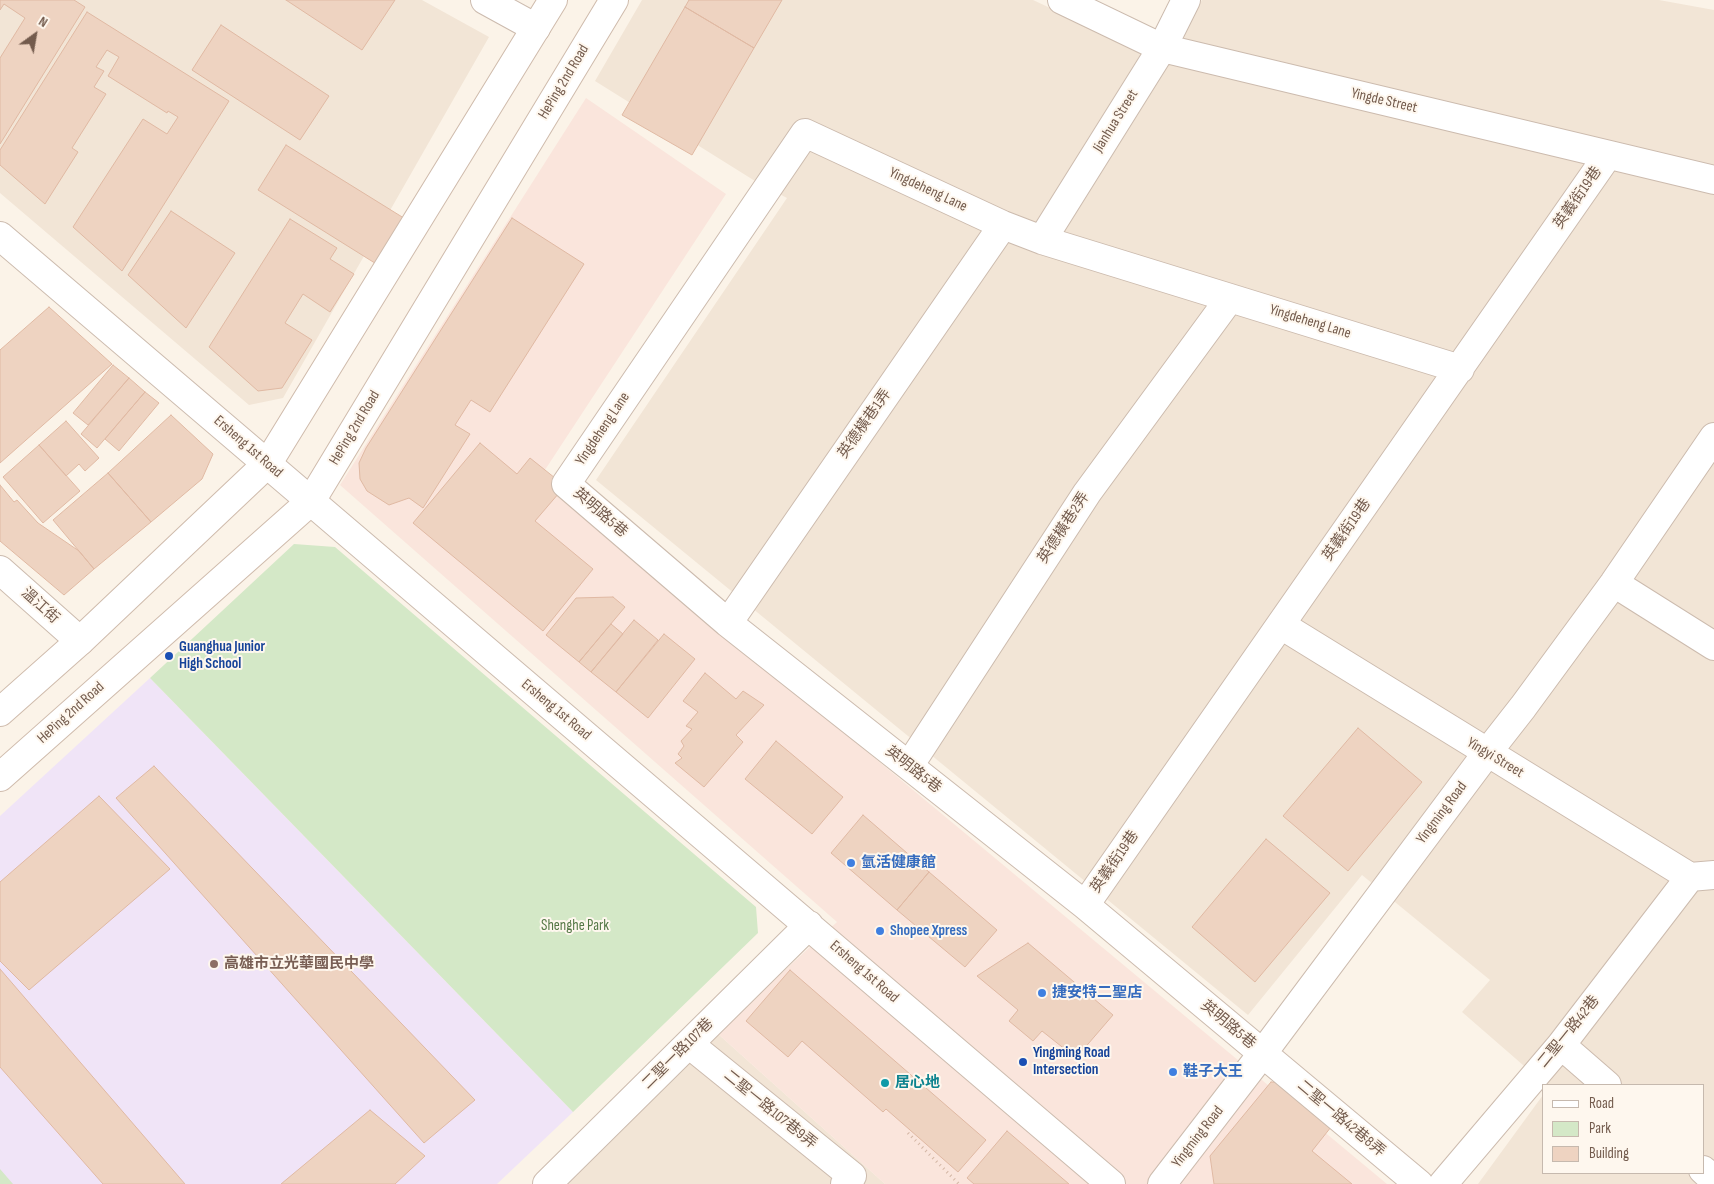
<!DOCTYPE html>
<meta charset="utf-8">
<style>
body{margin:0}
#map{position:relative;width:1714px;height:1184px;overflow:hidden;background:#fbf3e8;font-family:"Sofia Sans Condensed",sans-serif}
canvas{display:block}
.legend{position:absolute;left:1542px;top:1084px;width:162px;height:90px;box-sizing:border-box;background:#fef7ee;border:1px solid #c6b9ae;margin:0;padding:6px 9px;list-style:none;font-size:15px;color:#735b4d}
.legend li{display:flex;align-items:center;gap:10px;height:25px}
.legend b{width:25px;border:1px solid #c6b9ae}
.north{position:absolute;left:10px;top:10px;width:50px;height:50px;-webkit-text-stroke:4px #fef7ee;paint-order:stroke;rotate:32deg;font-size:14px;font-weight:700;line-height:20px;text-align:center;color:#735b4d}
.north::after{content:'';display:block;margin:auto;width:18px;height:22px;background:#735b4d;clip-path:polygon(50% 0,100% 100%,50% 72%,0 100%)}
</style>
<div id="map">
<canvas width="1714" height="1184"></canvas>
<ul class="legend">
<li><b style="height:6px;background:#fff"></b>Road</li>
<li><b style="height:14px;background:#d4e8c7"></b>Park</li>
<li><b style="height:14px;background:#eed3c1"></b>Building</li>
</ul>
<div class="north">N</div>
</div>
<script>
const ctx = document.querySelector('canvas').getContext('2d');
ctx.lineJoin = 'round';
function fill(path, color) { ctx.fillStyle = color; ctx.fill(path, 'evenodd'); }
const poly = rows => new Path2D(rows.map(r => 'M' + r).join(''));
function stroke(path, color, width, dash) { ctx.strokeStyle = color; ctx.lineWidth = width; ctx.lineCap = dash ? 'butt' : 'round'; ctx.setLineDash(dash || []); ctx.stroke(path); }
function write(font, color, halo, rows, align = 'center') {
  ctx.font = font + ' "Sofia Sans Condensed","Noto Sans TC",sans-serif'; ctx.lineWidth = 4; ctx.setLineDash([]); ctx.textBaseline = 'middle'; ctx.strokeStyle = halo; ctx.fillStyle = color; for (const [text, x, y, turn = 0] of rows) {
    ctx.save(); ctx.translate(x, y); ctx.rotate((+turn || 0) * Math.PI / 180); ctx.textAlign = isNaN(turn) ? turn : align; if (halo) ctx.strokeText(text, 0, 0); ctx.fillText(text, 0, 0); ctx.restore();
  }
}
fill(poly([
 [0,0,422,0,489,37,283,398,249,405,0,193],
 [642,0,1033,0,1166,62,1202,0,1659,0,1714,10,1714,1184,1478,1184,1543,1095,1543,1173,1703,1173,1703,1085,1546,1085,1462,1012,1490,980,1362,875,1248,1015,596,480,787,198,755,181,595,81],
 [717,1033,885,1184,558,1184]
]), '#f2e5d6');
fill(poly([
 [586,98,726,194,539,479,1387,1184,885,1184,717,1033,837,922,340,485]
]), '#fae5dc');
fill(poly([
 [150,678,573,1112,497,1184,0,1184,0,816]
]), '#f0e4f7');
fill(poly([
 [294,544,335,547,756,907,758,933,573,1112,150,678],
 [0,1169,13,1184,0,1184]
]), '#d4e8c7');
const building = poly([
 [0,0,74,0,85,7,0,144,0,58,25,18,4,4,0,10,0,0],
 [286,0,395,0,362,50,286,0],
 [689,0,782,0,754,48,685,7,689,0],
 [685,7,754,48,692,155,622,115,685,7],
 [87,12,229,101,122,271,73,227,143,119,167,134,178,117,168,111,167,113,108,76,119,57,107,50,96,67,104,71,94,87,106,94,72,148,78,152,45,204,0,165,0,150,87,12],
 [221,25,329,96,300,140,192,70,221,25],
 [286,145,407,220,378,265,258,190,286,145],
 [171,211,235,253,186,328,128,275,171,211],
 [512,218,584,264,490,412,471,400,455,425,470,434,423,508,409,498,389,505,367,491,360,479,359,463,366,448,512,218],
 [290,219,337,248,330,259,354,274,330,312,303,294,285,323,312,340,282,388,258,391,209,347,290,219],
 [49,307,112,364,0,463,0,350,49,307],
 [113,365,129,378,88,425,73,413,113,365],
 [129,378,145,392,97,448,81,434,129,378],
 [145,392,159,403,119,451,105,439,145,392],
 [171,415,213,454,202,479,151,522,108,473,171,415],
 [66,421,99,458,85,471,79,464,66,476,39,445,66,421],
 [480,443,517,474,530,458,565,486,535,521,593,569,543,631,413,523,480,443],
 [39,445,80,491,43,523,3,477,39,445],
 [108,473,151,522,94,569,53,520,108,473],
 [0,485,14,502,17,500,38,523,79,551,94,569,64,595,0,541,0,485],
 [613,597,625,607,579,662,546,635,576,598,613,597],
 [634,620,658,640,616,692,591,672,634,620],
 [611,624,623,634,591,672,579,662,611,624],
 [664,634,695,659,648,718,616,692,664,634],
 [705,673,736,699,743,691,764,705,736,735,743,742,704,787,675,763,682,758,678,754,684,746,681,741,692,729,686,726,698,712,683,701,705,673],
 [1358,728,1422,782,1348,871,1283,816,1358,728],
 [776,741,843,797,812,834,745,779,776,741],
 [154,766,475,1100,424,1143,116,798,154,766],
 [99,796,170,869,29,990,0,961,0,882,99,796],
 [863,815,929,872,897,910,831,853,863,815],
 [1266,839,1330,893,1255,982,1192,927,1266,839],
 [929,872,997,930,965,967,897,910,929,872],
 [1028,943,1113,1015,1076,1058,1042,1031,1033,1041,1009,1021,1018,1010,977,976,1028,943],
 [0,969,185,1184,103,1184,0,1067,0,969],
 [790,970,986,1140,958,1172,886,1109,883,1112,802,1041,788,1057,746,1021,790,970],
 [1271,1082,1288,1083,1335,1122,1312,1151,1352,1184,1214,1184,1210,1156,1271,1082],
 [370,1110,425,1156,395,1184,281,1184,370,1110],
 [1007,1131,1069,1184,974,1184,967,1178,1007,1131]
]);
fill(building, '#eed3c1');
stroke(building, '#e0b9a3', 1);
const street = poly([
 [485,0,536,28],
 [1062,0,1162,48,1714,180],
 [0,236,1111,1184],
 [1042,240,1162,48,1186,0],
 [0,570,80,641],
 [1614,583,1714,646],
 [728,623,1003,225],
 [1281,625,1690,877,1714,875],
 [909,766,1087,493,1230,298],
 [1085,905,1608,155],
 [689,1044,852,1176,845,1184],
 [1561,1045,1607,1085],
 [1703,1170,1714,1180],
 [547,1184,809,925],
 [1162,1184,1262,1054,1487,753,1523,707,1614,583,1714,437],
 [1419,1184,1085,905,728,623,566,484,805,133,1003,225,1042,240,1460,369],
 [1443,1184,1561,1045,1690,877]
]);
const secondary = poly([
 [0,712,80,641,268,463,553,0],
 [0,777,311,501,614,0]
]);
stroke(street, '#ccbbae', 30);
stroke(secondary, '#cfbbac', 30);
stroke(poly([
 [908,1133,959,1184]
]), '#d3b6a4', 3, [1, 4]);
stroke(street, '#fff', 28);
stroke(secondary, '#fff', 28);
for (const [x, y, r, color] of [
 [169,656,5,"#1a4fb4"],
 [851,863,5,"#3f7fe0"],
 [880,931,5,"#3f7fe0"],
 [214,964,5,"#8d6e63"],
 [1042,993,5,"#3f7fe0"],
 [1023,1062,5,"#1a4fb4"],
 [1173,1072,5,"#3f7fe0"],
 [885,1083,5,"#0f9aa8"]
]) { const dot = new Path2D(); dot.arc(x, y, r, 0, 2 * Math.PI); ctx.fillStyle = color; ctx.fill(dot); stroke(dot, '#fef7ee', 2); }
write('15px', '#735b4d', '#fef7ee', [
 ["HePing 2nd Road",564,82,-59],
 ["Yingde Street",1384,101,13],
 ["Jianhua Street",1116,121,-58],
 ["Yingdeheng Lane",928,190,25],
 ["英義街19巷",1578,198,-55],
 ["Yingdeheng Lane",1310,322,17],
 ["英德橫巷1弄",865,424,-55],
 ["HePing 2nd Road",355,428,-59],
 ["Yingdeheng Lane",603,429,-56],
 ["Ersheng 1st Road",248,447,41],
 ["英明路5巷",600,513,41],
 ["英德橫巷2弄",1064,528,-57],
 ["英義街19巷",1347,530,-55],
 ["溫江街",40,606,42],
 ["Ersheng 1st Road",556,710,40],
 ["HePing 2nd Road",71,713,-42],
 ["Yingyi Street",1495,758,31],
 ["英明路5巷",913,770,38],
 ["Yingming Road",1442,813,-53],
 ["英義街19巷",1115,862,-55],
 ["Ersheng 1st Road",864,972,41],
 ["英明路5巷",1228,1025,40],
 ["二聖一路42巷",1569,1032,-51],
 ["二聖一路107巷",678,1054,-45],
 ["二聖一路107巷9弄",770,1110,39],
 ["二聖一路42巷8弄",1341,1119,40],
 ["Yingming Road",1198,1137,-52]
]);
write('bold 15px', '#164399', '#fef7ee', [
 ["Guanghua Junior",179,647],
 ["High School",179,664],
 ["Yingming Road",1033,1053],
 ["Intersection",1033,1070]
], 'left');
write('bold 15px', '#366cbe', '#fef7ee', [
 ["氫活健康館",861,863],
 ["Shopee Xpress",890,931],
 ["捷安特二聖店",1052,993],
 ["鞋子大王",1183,1072]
], 'left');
write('15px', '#557846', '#fef7ee', [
 ["Shenghe Park",575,926]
]);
write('bold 15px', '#785e54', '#fef7ee', [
 ["高雄市立光華國民中學",224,964]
], 'left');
write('bold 15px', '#0d838f', '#fef7ee', [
 ["居心地",895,1083]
], 'left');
</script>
